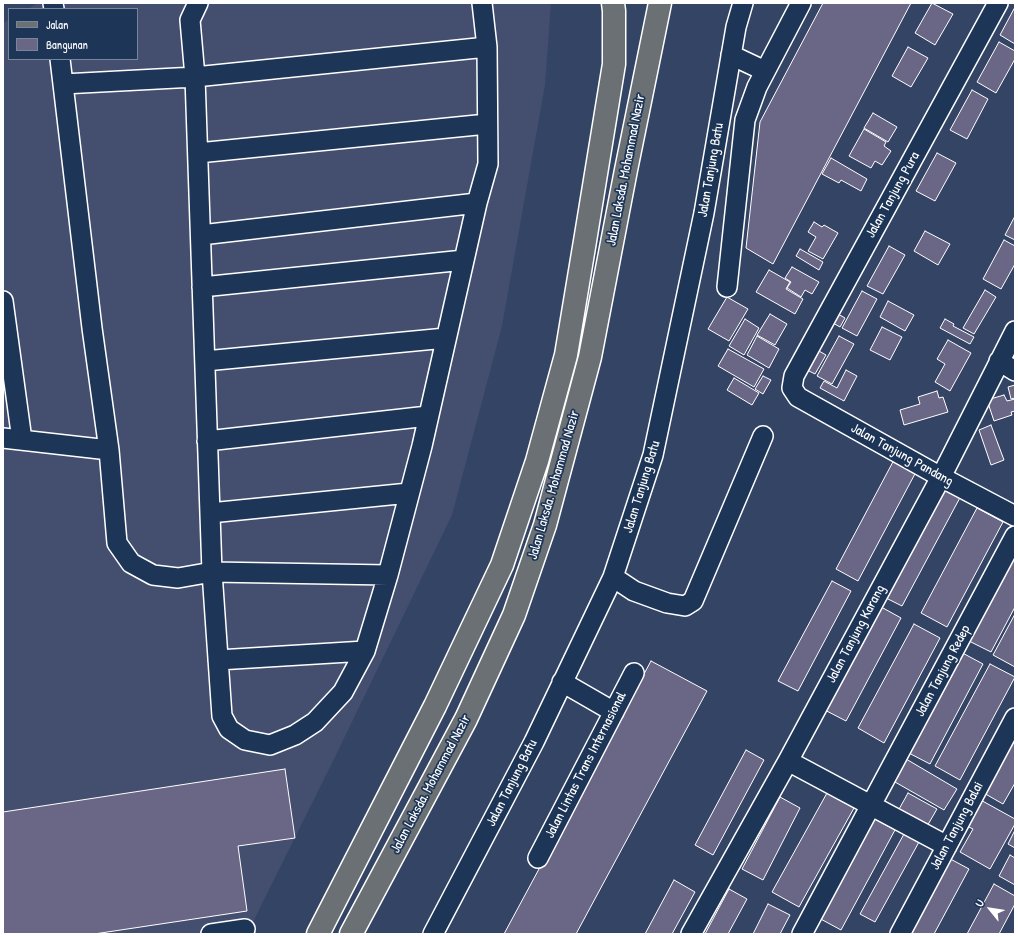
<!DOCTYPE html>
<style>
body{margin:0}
#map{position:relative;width:1018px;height:937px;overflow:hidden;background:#344465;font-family:"Patrick Hand",sans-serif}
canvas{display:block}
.frame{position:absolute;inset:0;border:4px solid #fff;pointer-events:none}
.legend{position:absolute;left:8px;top:8px;width:130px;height:52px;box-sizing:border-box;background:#1d3557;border:1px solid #77869a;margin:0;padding:5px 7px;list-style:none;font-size:12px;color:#fff}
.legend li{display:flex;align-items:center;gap:8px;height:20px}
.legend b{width:20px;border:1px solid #77869a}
.north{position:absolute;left:970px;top:889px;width:40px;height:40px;-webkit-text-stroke:3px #1d3557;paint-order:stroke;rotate:300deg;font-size:11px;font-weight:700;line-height:16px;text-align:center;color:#fff}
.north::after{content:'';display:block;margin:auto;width:14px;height:18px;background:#fff;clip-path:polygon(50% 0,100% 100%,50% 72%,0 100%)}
</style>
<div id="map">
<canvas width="1018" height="937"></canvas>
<div class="frame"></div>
<ul class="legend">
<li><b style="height:5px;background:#6a7074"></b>Jalan</li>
<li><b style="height:11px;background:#6a6685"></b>Bangunan</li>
</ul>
<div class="north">U</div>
</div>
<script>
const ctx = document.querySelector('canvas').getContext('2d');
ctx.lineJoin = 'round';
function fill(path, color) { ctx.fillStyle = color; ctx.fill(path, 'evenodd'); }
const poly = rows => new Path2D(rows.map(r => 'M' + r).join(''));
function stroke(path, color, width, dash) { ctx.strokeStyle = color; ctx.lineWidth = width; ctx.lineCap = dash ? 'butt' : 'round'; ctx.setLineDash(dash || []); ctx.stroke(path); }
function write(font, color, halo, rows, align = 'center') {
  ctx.font = font + ' "Patrick Hand",sans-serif'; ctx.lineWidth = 3.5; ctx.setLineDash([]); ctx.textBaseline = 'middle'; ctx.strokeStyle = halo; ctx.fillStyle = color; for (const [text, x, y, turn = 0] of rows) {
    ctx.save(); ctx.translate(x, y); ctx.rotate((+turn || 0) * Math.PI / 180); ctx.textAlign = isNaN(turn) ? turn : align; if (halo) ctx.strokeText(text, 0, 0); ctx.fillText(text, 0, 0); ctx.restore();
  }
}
fill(poly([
 [38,3,551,3,545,85,502,326,452,515,336,755,247,934,3,934,3,23,9,20,9,59,137,59,137,9,28,9]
]), '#444e6f');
const building = poly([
 [823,3,911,3,773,264,746,248,760,122,823,3],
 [932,3,953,14,935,45,915,33,932,3],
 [1015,7,1015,44,1000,35,1015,7],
 [999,42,1015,51,1015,59,996,93,977,82,999,42],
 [908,47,928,58,911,87,892,76,908,47],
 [972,90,988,99,967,139,950,130,972,90],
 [873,113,897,127,888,142,864,128,873,113],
 [864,129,886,142,884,146,891,151,882,165,875,161,871,168,849,156,864,129],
 [937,153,956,163,935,201,916,191,937,153],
 [831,158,867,179,861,191,841,180,839,183,822,174,831,158],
 [1015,216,1015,240,1005,235,1015,216],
 [814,222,822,227,824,225,838,233,823,259,808,251,816,237,808,232,814,222],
 [925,231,950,244,938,265,914,251,925,231],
 [1004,240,1015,246,1015,264,1001,289,983,279,1004,240],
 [889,246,905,255,883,294,867,286,889,246],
 [800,249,823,262,819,270,796,256,800,249],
 [792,267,819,282,812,294,805,290,801,297,787,288,791,282,785,278,792,267],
 [769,270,790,282,786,289,803,299,795,314,756,292,769,270],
 [985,290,996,297,974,334,963,328,985,290],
 [862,291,877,299,857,336,842,328,862,291],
 [727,297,748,309,729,341,708,329,727,297],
 [888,301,914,315,905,331,880,317,888,301],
 [831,310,845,318,840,327,826,319,831,310],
 [770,314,787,324,775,345,757,335,770,314],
 [745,319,759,328,744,355,729,346,745,319],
 [945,319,954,324,953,326,974,337,970,344,940,328,945,319],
 [882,327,902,337,890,360,870,350,882,327],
 [757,336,779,349,769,368,747,355,757,336],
 [839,336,854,344,832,384,817,376,839,336],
 [948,340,971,353,950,391,935,382,945,364,937,359,948,340],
 [812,347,826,355,815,374,801,367,812,347],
 [728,349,764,369,754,387,718,366,728,349],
 [846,370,857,376,844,401,820,388,824,381,837,388,846,370],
 [763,376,771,380,763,394,755,389,763,376],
 [734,378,759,393,752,405,727,390,734,378],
 [1015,385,1015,398,1011,399,1008,387,1015,385],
 [937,391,939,398,943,397,948,412,904,425,900,410,920,404,918,397,937,391],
 [1004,395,1007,401,1015,399,1015,411,1011,412,1012,415,994,421,987,400,1004,395],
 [991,425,1004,460,991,465,979,430,991,425],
 [895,458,917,470,858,581,836,569,895,458],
 [944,481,963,492,902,606,882,596,944,481],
 [977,508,1003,522,947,627,921,613,977,508],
 [1015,541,1015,607,991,652,963,638,1015,541],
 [832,581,851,591,798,691,778,681,832,581],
 [874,603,901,618,846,721,819,707,874,603],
 [1015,614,1015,667,993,655,1015,614],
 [914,624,940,638,884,743,858,728,914,624],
 [957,650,983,664,930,764,903,750,957,650],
 [651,661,707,691,576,934,504,934,651,661],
 [990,664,1015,677,960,780,935,766,990,664],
 [1015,733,1015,783,1003,804,982,792,1015,733],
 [746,750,764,760,713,855,695,845,746,750],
 [901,756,957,789,944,810,888,778,901,756],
 [285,769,295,838,238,846,247,911,94,934,3,934,3,812,285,769],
 [827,793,854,808,799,907,772,892,827,793],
 [908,793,937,809,926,828,898,811,908,793],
 [780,797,800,808,763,880,742,869,780,797],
 [977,798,1015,819,1015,824,990,869,960,852,973,829,963,824,977,798],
 [871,817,895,830,841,930,817,917,871,817],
 [1015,830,1015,848,1008,844,1015,830],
 [904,834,919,842,875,922,860,914,904,834],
 [943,855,969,869,934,934,900,934,943,855],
 [1010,855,1015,858,1015,885,999,876,1010,855],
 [674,880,695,892,672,934,645,934,674,880],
 [994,884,1015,896,1015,904,999,934,967,934,994,884],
 [729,889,747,899,728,934,705,934,729,889],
 [768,904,790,915,780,934,753,934,768,904]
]);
fill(building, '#6a6685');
stroke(building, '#fff', 1);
const minor = poly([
 [53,3,54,9],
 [198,3,190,20,195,77,212,572,222,716,229,729,245,740,270,745,295,735,315,722,343,692,365,651,388,575,422,446,477,203,488,164,487,47,482,3],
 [998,3,794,376,792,388,798,397,941,477,1015,516],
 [731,55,765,71],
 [60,59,92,328,109,450,117,543,131,563,153,575,178,578,212,572,388,575],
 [63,84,195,77,487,47],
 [198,153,487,124],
 [201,235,477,203],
 [202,287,464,260],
 [727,287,745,120,757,87,801,3],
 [3,301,22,440],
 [205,361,446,338],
 [999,361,1015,371],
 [3,438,109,450],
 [207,441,428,416],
 [210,513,409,493],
 [613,577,634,591,667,603,685,606,693,601,763,436],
 [218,660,365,651],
 [562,682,614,712],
 [788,761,947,846],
 [538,858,634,673],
 [211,934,245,929],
 [433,934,534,742,613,577,653,455,704,213,736,27,743,3],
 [691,934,788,761,941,477,1015,331],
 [802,934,1015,536],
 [900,934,1015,718]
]);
const major = poly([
 [318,934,435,706,502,565,537,461,566,355,586,235,614,64,614,11,613,3],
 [351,934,466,719,514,615,545,525,590,357,626,170,660,3]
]);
stroke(minor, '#fff', 22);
stroke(major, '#fff', 25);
stroke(minor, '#1d3557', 19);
stroke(major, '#6a7074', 22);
write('14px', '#fff', '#1d3557', [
 ["Jalan Laksda. Mohammad Nazir",626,170,-79],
 ["Jalan Tanjung Batu",711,170,-80],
 ["Jalan Tanjung Pura",893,195,-61],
 ["Jalan Tanjung Pandang",902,455,29],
 ["Jalan Laksda. Mohammad Nazir",554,485,-74],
 ["Jalan Tanjung Batu",642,487,-73],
 ["Jalan Tanjung Karang",856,634,-62],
 ["Jalan Tanjung Redep",943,671,-62],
 ["Jalan Lintas Trans Internasional",586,765,-63],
 ["Jalan Tanjung Batu",512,783,-63],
 ["Jalan Laksda. Mohammad Nazir",431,784,-62],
 ["Jalan Tanjung Balai",957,826,-62]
]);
</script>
